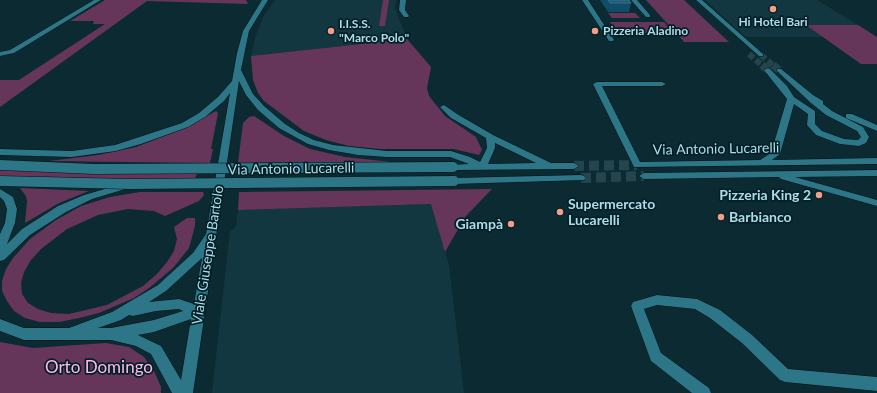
<!DOCTYPE html>
<meta charset="utf-8">
<style>
body{margin:0}
canvas{display:block;background:#0b2a32}
</style>
<canvas width="877" height="393"></canvas>
<script>
const ctx = document.querySelector('canvas').getContext('2d');
ctx.lineJoin = 'round';
function fill(path, color) { ctx.fillStyle = color; ctx.fill(path, 'evenodd'); }
const poly = rows => new Path2D(rows.map(r => 'M' + r).join(''));
function stroke(path, color, width, dash) { ctx.strokeStyle = color; ctx.lineWidth = width; ctx.lineCap = dash ? 'butt' : 'round'; ctx.setLineDash(dash || []); ctx.stroke(path); }
function write(font, color, halo, rows, align = 'center') {
  ctx.font = font + ' Lato,sans-serif'; ctx.lineWidth = 3.5; ctx.setLineDash([]); ctx.textBaseline = 'middle'; ctx.strokeStyle = halo; ctx.fillStyle = color; for (const [text, x, y, turn = 0] of rows) {
    ctx.save(); ctx.translate(x, y); ctx.rotate((+turn || 0) * Math.PI / 180); ctx.textAlign = isNaN(turn) ? turn : align; if (halo) ctx.strokeText(text, 0, 0); ctx.fillText(text, 0, 0); ctx.restore();
  }
}
fill(poly([
 [275,0,396,0,395,8,407,39,251,56,255,38,263,17],
 [705,0,817,0,858,25,807,25,823,37,746,37],
 [432,204,449,265,464,393,212,393,230,231,236,227,238,210]
]), '#133740');
fill(poly([
 [105,0,246,0,248,4,147,1,0,107,0,80,19,80,105,24,93,24,94,21,70,21],
 [383,0,389,0,385,26,379,26],
 [646,0,684,0,729,42,684,42],
 [608,13,635,13,640,18,612,18],
 [610,22,664,22,673,33,617,33],
 [806,25,858,25,877,37,877,64,861,64],
 [407,39,431,67,427,88,429,96,445,116,476,137,482,150,479,155,454,149,380,149,349,146,326,140,304,131,264,101,258,93,253,80,251,56],
 [216,111,218,113,211,149,213,149,210,163,49,161,98,155,136,147,183,129],
 [254,116,284,136,310,149,345,157,391,162,238,163,243,123,249,117],
 [0,170,126,174,197,174,194,180,121,179,0,176],
 [20,188,89,191,59,203,25,223,27,201,26,196],
 [492,189,465,217,445,252,431,204,238,210,239,192],
 [140,192,203,192,204,195,199,201,165,216,154,211,128,209,98,215,67,229,41,249,31,260,24,272,21,283,22,294,28,303,38,309,51,313,69,314,107,305,143,286,157,274,167,262,174,251,177,239,174,227,187,218,195,218,195,226,189,248,173,268,149,288,134,298,99,313,79,318,59,322,40,322,25,318,14,311,7,301,2,291,2,281,6,269,13,258,30,239,56,220,81,206,110,197],
 [0,342,33,348,106,343,129,347,144,357,154,371,161,387,161,393,0,393]
]), '#66365a');
stroke(poly([
 [749,54,763,66],
 [761,55,774,66]
]), '#24454d', 6, [6, 3]);
stroke(poly([
 [762,65,768,70],
 [773,65,779,70]
]), '#24454d', 8, [8, 4]);
stroke(poly([
 [574,166,637,165],
 [581,178,644,176]
]), '#24454d', 10, [10, 5]);
const minor = poly([
 [94,0,101,0,14,53,0,56,0,52,10,50,94,0],
 [262,0,268,0,249,31,241,70,253,94,264,106,285,124,299,133,314,140,333,145,387,151,451,151,470,157,480,162,487,148,486,138,451,118,440,107,444,105,457,114,493,135,551,163,574,163,579,166,574,169,453,170,448,167,450,165,469,164,450,157,387,157,358,155,329,150,308,144,279,128,258,110,246,95,239,81,193,393,172,393,151,354,136,346,111,340,24,340,0,331,0,319,24,328,69,328,112,312,158,285,193,253,206,234,230,93,224,101,205,117,188,127,141,144,116,151,72,157,0,155,0,149,72,151,115,145,182,123,199,113,218,97,232,81,237,53,243,31,262,0],
 [495,143,536,163,488,164,495,148,495,143],
 [202,258,194,304,179,299,149,302,166,291,202,258],
 [179,309,183,311,154,320,111,328,98,328,121,320,129,315,133,316,156,311,179,309],
 [191,319,181,380,161,346,138,335,154,332,191,319],
 [400,0,406,0,405,10,409,16,408,17,404,17,399,10,400,0],
 [582,0,588,0,614,40,613,41,609,41,582,0],
 [631,0,637,0,650,15,650,17,646,17,631,0],
 [696,0,702,0,763,54,763,56,759,56,696,0],
 [768,68,770,69,787,86,794,97,815,111,815,124,822,131,844,139,858,140,861,137,857,131,826,115,811,103,777,71,777,69,781,69,813,95,823,101,823,104,832,111,863,127,869,137,866,143,859,146,840,144,816,135,807,125,808,114,794,104,780,154,772,160,877,158,877,164,634,167,593,84,597,82,662,82,666,84,662,86,602,86,640,162,760,160,771,153,787,99,764,70,768,68],
 [846,114,852,114,877,125,877,131,846,118,846,114],
 [877,170,877,176,795,177,877,200,877,206,781,179,779,177,644,179,639,176,644,173,877,170],
 [581,175,584,176,586,178,584,180,454,184,449,181,454,178,581,175],
 [129,182,132,183,134,185,132,187,92,199,66,212,30,235,4,260,0,261,0,234,5,223,7,209,4,201,0,197,0,189,13,197,17,209,15,223,7,244,22,229,58,206,84,195,129,182],
 [657,295,697,299,720,310,752,335,788,369,877,377,877,391,785,382,780,380,742,343,710,318,695,309,657,305,644,309,661,353,709,388,711,393,692,393,651,361,631,306,633,302,657,295]
]);
stroke(minor, '#051114', 1);
fill(minor, '#2c7688');
const minorBridge = poly([
 [0,165,94,169,453,167],
 [0,181,130,184,454,181]
]);
stroke(minorBridge, '#051114', 11, []);
stroke(minorBridge, '#2c7688', 10);
fill(poly([
 [600,0,629,0,631,3,629,12,608,12]
]), '#0f4d69');
const building = poly([
 [608,0,629,0,631,3,610,3,608,0]
]);
fill(building, '#205c77');
stroke(building, '#377088', 1);
for (const [x, y, r, color] of [
 [773,9,4,"#f39f86"],
 [331,31,4,"#f39f86"],
 [595,31,4,"#f39f86"],
 [819,195,4,"#f39f86"],
 [560,212,4,"#f39f86"],
 [721,217,4,"#f39f86"],
 [511,224,4,"#f39f86"]
]) { const dot = new Path2D(); dot.arc(x, y, r, 0, 2 * Math.PI); ctx.fillStyle = color; ctx.fill(dot); stroke(dot, '#022028', 1.5); }
write('bold 12px', '#afdbe7', '#022028', [
 ["Hi Hotel Bari",773,22,"center"],
 ["I.I.S.S.",339,24],
 ["\"Marco Polo\"",339,38],
 ["Pizzeria Aladino",603,31]
], 'left');
write('14px', '#afdbe7', '#022028', [
 ["Via Antonio Lucarelli",716,149,-1],
 ["Via Antonio Lucarelli",291,169,-1],
 ["Viale Giuseppe Bartolo",208,255,-81]
]);
write('bold 14px', '#afdbe7', '#022028', [
 ["Pizzeria King 2",811,195],
 ["Supermercato",568,204,"left"],
 ["Lucarelli",568,220,"left"],
 ["Barbianco",729,217,"left"],
 ["Giampà",503,224]
], 'right');
write('17px', '#ffbaeb', '#022028', [
 ["Orto Domingo",99,368]
]);
</script>
